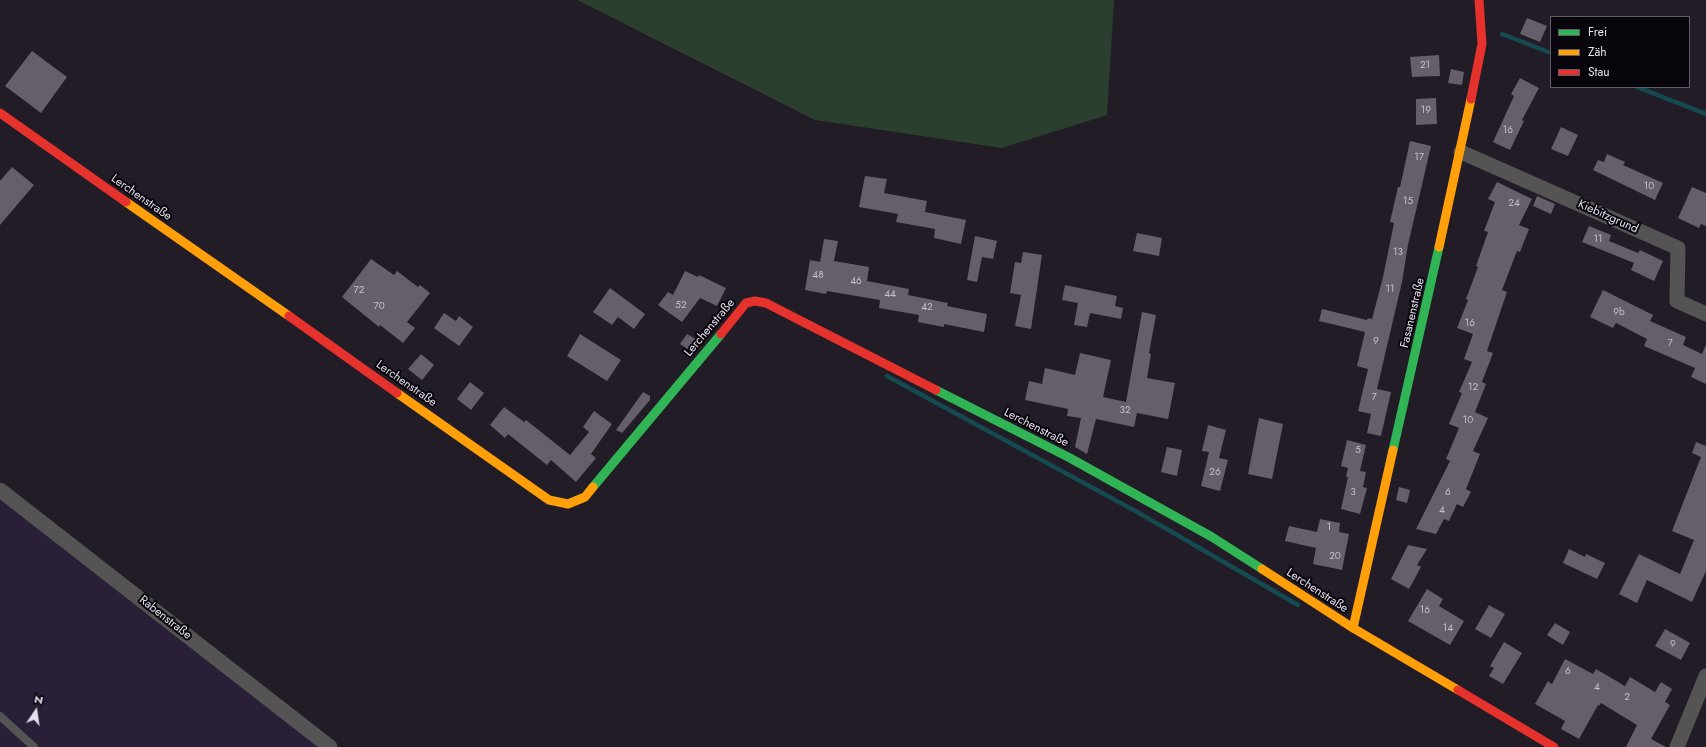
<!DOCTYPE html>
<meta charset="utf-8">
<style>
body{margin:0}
#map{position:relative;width:1706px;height:747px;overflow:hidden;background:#211c26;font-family:Jost,sans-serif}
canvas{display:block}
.legend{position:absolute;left:1550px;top:16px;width:140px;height:72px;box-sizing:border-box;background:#08050c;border:1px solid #605d66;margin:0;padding:5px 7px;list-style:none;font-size:12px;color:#e5e0ed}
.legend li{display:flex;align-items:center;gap:8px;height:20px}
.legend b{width:20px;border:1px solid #605d66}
.north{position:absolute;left:16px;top:691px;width:40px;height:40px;-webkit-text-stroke:3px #08050c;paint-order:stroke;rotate:13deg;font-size:11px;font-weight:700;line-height:16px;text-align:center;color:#e5e0ed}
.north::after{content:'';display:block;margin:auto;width:14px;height:18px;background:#e5e0ed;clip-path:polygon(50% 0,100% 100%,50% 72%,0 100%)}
</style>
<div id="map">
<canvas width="1706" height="747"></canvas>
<ul class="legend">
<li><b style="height:5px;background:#30b455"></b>Frei</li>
<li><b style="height:5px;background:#ff9f0a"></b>Zäh</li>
<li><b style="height:5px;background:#e5322d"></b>Stau</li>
</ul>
<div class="north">N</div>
</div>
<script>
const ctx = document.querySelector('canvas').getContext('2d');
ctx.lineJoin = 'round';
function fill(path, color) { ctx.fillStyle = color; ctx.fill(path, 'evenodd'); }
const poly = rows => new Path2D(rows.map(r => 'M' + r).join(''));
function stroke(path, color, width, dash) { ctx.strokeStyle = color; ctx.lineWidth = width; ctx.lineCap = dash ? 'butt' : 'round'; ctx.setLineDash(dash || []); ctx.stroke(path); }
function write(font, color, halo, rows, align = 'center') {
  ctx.font = font + ' Jost,sans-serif'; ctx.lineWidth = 4; ctx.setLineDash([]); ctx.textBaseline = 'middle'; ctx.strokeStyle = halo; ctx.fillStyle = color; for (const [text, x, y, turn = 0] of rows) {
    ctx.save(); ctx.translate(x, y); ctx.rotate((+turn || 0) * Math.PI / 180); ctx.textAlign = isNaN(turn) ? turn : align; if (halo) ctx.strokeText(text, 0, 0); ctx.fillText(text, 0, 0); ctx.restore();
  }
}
fill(poly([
 [0,499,320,747,0,747]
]), '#291f36');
fill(poly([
 [577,0,1114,0,1107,115,1002,148,815,120]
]), '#2b3f2f');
stroke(poly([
 [1502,34,1551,53],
 [1637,87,1706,114],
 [887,376,1139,513,1298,605]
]), '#154b50', 4.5);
fill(poly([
 [1527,18,1547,26,1540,42,1520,34],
 [32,51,67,77,41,113,5,86],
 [1439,55,1440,76,1412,77,1410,57],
 [1451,69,1464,72,1462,85,1448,83],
 [1520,78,1539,88,1522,120,1524,121,1510,150,1493,142,1514,96,1511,94],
 [1436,98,1437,124,1416,125,1416,99],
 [1561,127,1578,135,1568,156,1551,149],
 [1410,141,1431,146,1408,245,1402,282,1377,389,1391,392,1381,436,1367,433,1371,414,1358,411,1368,369,1357,366,1365,332,1319,321,1322,309,1367,320,1368,318,1372,319,1383,277,1394,223,1390,222,1398,187,1400,187],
 [1607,154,1625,162,1623,165,1663,183,1655,200,1593,170,1598,160,1604,162],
 [12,167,34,185,0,225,0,181],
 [865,176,887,179,884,193,927,201,925,212,966,220,961,244,934,238,935,229,896,222,898,214,859,207],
 [1497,182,1532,199,1519,225,1529,229,1520,252,1517,251,1502,290,1507,292,1487,351,1493,353,1482,382,1486,384,1475,412,1488,418,1473,451,1480,454,1466,489,1471,492,1463,507,1457,504,1449,521,1444,519,1436,534,1416,529,1450,461,1446,459,1459,428,1449,424,1462,393,1459,392,1472,362,1464,359,1473,334,1457,328,1468,300,1466,299,1478,267,1476,266,1488,232,1484,231,1495,202,1488,199],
 [1692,187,1706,193,1706,226,1701,224,1699,228,1678,218],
 [1537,196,1555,204,1551,214,1533,206],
 [1589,226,1611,235,1609,241,1638,253,1640,250,1663,261,1654,281,1631,270,1634,263,1582,242],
 [1137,233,1162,238,1159,256,1133,251],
 [975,236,997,241,993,259,982,257,977,282,967,280],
 [824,239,838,241,834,261,869,267,867,281,909,289,908,295,948,303,947,306,987,314,984,332,944,324,944,327,918,322,919,315,879,308,880,300,827,291,826,294,805,290,810,260,820,262],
 [1023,252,1042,255,1031,329,1015,326,1021,295,1010,293,1015,262,1021,263],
 [371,259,394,275,397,271,418,287,420,285,430,293,407,322,415,328,403,343,380,325,379,327,342,297],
 [685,271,698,277,699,275,726,288,717,306,700,298,682,322,658,305,668,292,673,295],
 [1065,285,1117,296,1115,306,1123,308,1121,319,1090,313,1087,327,1074,325,1078,303,1062,300],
 [610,288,645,314,634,329,618,317,612,325,593,312],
 [1603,290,1653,315,1650,321,1686,337,1683,345,1702,354,1706,345,1706,384,1691,377,1695,368,1644,346,1647,339,1616,323,1613,328,1590,317],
 [1142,312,1156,315,1149,353,1151,354,1147,378,1175,383,1168,419,1137,413,1134,427,1096,419,1087,454,1075,447,1081,418,1067,416,1068,409,1025,400,1029,381,1042,384,1045,368,1075,375,1080,353,1111,360,1103,397,1126,402],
 [444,313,456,321,459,316,473,327,459,346,434,328],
 [580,334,621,360,607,381,567,356],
 [687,334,699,341,691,351,680,344],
 [421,354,434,365,422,380,408,369],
 [470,382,484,393,471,410,457,399],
 [643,392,650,396,650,400,622,433,616,430],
 [504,407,524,422,526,420,570,455,589,432,583,427,594,411,612,424,591,454,596,458,576,482,551,460,547,465,508,434,505,438,490,425],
 [1259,418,1283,424,1272,479,1248,474],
 [1208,425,1226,430,1219,458,1228,460,1220,491,1201,486,1209,452,1202,451],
 [1347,440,1366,445,1360,471,1366,472,1363,487,1367,488,1360,514,1341,509,1348,477,1346,477,1348,468,1341,466],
 [1696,442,1706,446,1706,571,1692,602,1647,580,1637,603,1619,594,1639,554,1680,574,1694,540,1672,531,1701,457,1692,453],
 [1167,447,1182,450,1177,476,1161,472],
 [1399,487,1410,490,1407,503,1396,500],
 [1320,519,1340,523,1339,532,1349,534,1342,570,1313,564,1316,548,1285,541,1289,526,1317,532],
 [1408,545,1427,549,1417,565,1421,567,1409,589,1391,579],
 [1569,549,1585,557,1586,554,1605,563,1597,579,1563,563],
 [1427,589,1443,599,1439,606,1464,621,1450,645,1408,621],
 [1489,605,1505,614,1491,638,1475,629],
 [1555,623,1570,632,1563,645,1547,635],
 [1665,629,1690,643,1681,660,1655,646],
 [1504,642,1522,653,1503,684,1489,676,1494,668,1490,666],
 [1565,659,1593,674,1596,669,1625,686,1630,677,1655,692,1661,682,1672,689,1665,702,1670,705,1651,739,1666,747,1626,747,1637,725,1601,703,1599,706,1598,705,1579,739,1561,729,1565,721,1535,704,1548,681,1552,684]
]), '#665e69');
stroke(poly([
 [0,716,34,747]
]), '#565355', 8);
stroke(poly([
 [1461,152,1678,248,1677,301,1706,314],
 [0,490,330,747],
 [1677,747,1706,676]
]), '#565355', 15);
stroke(poly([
 [936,390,1070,458,1212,537,1262,569],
 [1393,450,1439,247],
 [593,487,721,334]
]), '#30b455', 9);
stroke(poly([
 [126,202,289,316],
 [1439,247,1471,99],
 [397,393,549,500,568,504,585,497,593,487],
 [1262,569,1353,628,1458,690],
 [1353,628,1393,450]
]), '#ff9f0a', 9);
stroke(poly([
 [1471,99,1482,44,1479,0],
 [0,113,126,202],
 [289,316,397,393],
 [721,334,746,303,755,301,766,303,936,390],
 [1458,690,1554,747]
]), '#e5322d', 9);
write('10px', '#c5c0cc', null, [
 ["21",1425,66],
 ["19",1426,111],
 ["16",1508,131],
 ["17",1419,158],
 ["10",1649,187],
 ["15",1408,202],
 ["24",1514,204],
 ["11",1598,240],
 ["13",1398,253],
 ["48",818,276],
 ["46",856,282],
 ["11",1390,290],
 ["72",359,291],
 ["44",890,295],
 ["52",681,306],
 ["70",379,307],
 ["42",927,308],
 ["9b",1619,313],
 ["16",1470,324],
 ["9",1376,342],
 ["7",1670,344],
 ["12",1473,388],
 ["7",1374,398],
 ["32",1125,411],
 ["10",1468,421],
 ["5",1358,451],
 ["26",1215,473],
 ["3",1353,493],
 ["6",1448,493],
 ["4",1442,511],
 ["1",1329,528],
 ["20",1335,557],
 ["16",1425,611],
 ["14",1448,629],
 ["9",1673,645],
 ["6",1568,672],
 ["4",1597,688],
 ["2",1627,698]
]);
write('12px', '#e5e0ed', '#08050c', [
 ["Lerchenstraße",141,198,35],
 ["Kiebitzgrund",1608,217,24],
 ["Fasanenstraße",1413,313,-77],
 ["Lerchenstraße",710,328,-50],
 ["Lerchenstraße",406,384,35],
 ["Lerchenstraße",1036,428,27],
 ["Lerchenstraße",1317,591,33],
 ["Rabenstraße",165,618,38]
]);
</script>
